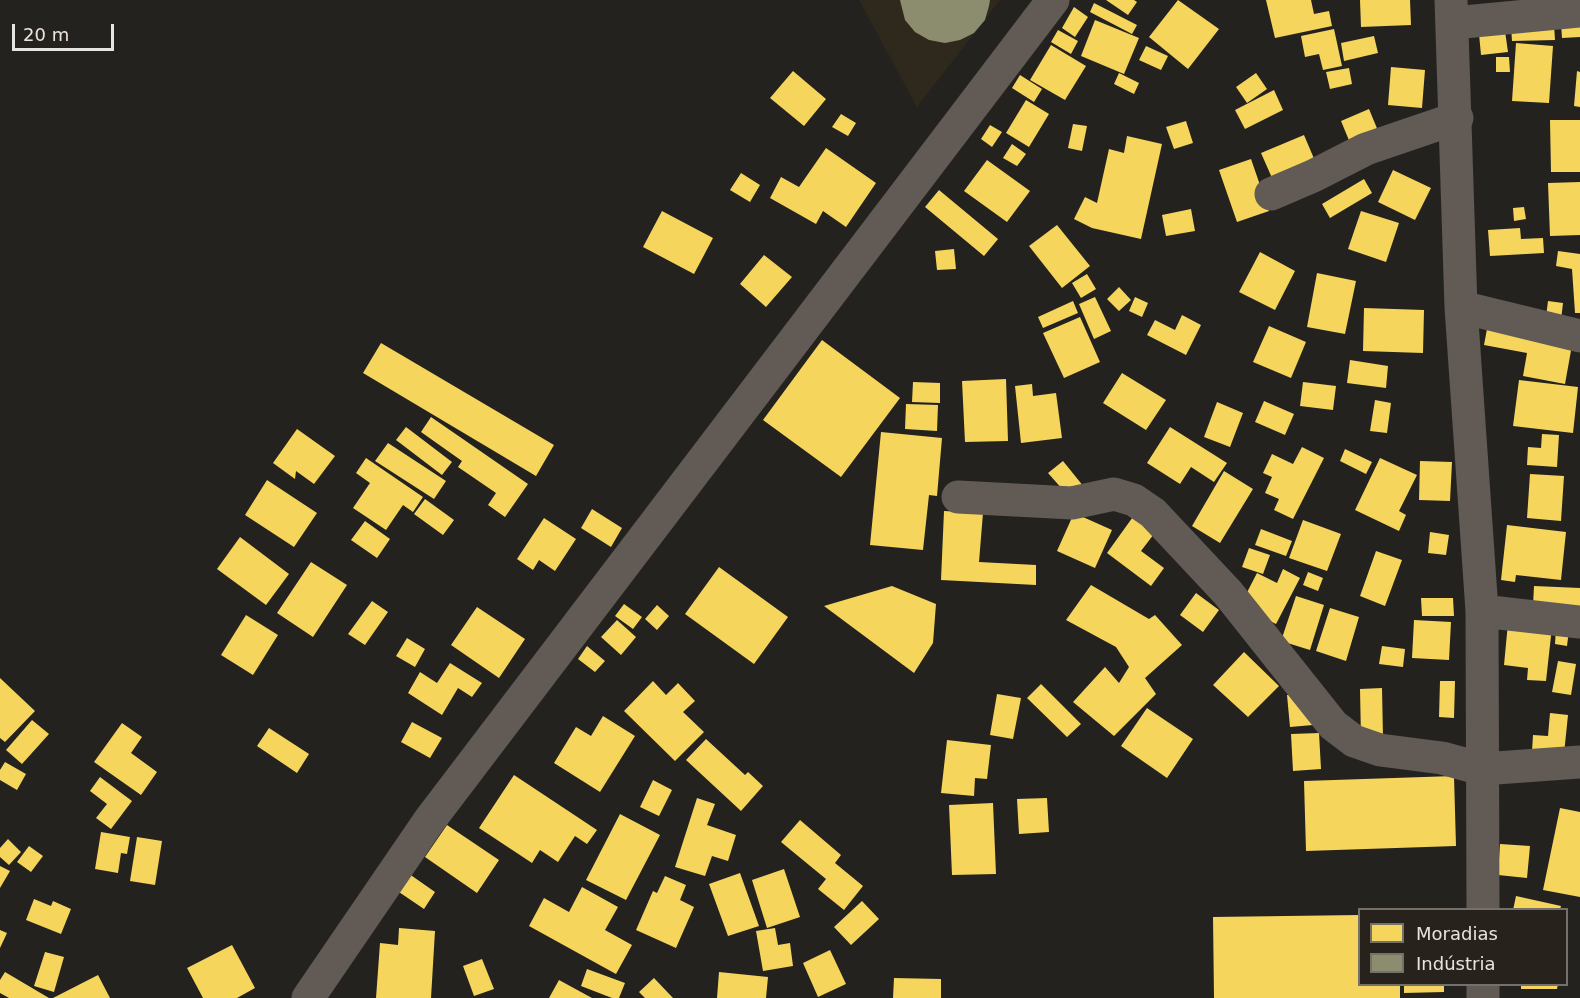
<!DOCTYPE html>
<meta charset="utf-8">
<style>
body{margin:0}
#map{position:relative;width:1580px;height:998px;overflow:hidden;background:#24221f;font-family:"DejaVu Sans",sans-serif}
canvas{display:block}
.legend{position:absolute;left:1358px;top:908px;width:210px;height:78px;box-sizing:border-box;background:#27221c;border:2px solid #74706a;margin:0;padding:8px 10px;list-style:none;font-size:18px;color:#e8e4e0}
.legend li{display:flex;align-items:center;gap:12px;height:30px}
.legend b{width:30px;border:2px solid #74706a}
.scale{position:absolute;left:12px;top:24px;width:102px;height:27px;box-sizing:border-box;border:3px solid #e8e4e0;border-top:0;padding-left:8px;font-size:18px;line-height:21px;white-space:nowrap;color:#e8e4e0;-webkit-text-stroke:4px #27221c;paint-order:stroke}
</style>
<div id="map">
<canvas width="1580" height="998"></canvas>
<ul class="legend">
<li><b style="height:16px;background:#f6d55c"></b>Moradias</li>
<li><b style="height:16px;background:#8c8c6e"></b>Indústria</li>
</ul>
<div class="scale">20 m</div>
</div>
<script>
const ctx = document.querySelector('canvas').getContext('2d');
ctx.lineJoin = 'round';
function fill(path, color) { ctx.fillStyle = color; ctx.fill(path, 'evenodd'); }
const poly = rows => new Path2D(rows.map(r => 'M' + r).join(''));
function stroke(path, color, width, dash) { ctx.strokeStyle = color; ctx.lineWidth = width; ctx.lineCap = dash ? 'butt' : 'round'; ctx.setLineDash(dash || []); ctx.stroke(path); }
fill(poly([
 [859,0,1000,0,917,107]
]), '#2f281d');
fill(poly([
 [1106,0,1134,0,1137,2,1128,15],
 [1178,0,1219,29,1188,69,1149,37],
 [1266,0,1311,0,1314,14,1329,11,1332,26,1275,38],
 [1360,0,1410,0,1411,25,1361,27],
 [1094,3,1137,25,1132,34,1090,12],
 [1074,7,1088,17,1075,37,1062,28],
 [1095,20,1139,38,1124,74,1081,56],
 [1580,21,1580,37,1562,38,1561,23],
 [1554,25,1555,40,1512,41,1511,26],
 [1334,29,1342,66,1323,70,1319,54,1305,57,1301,36],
 [1058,30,1078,41,1071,54,1051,42],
 [1505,31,1508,52,1481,55,1479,34],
 [1374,36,1378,53,1344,61,1341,43],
 [1516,43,1553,46,1549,103,1512,101],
 [1051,45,1086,66,1065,100,1030,80],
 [1146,46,1168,56,1161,70,1139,60],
 [1496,57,1509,57,1510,72,1496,72],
 [1391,67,1425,70,1422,108,1388,105],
 [1349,68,1352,84,1330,89,1326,72],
 [793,71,826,99,804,126,770,98],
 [1577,71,1580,72,1580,107,1574,106],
 [1119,73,1139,83,1134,94,1114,84],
 [1256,73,1267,89,1247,103,1236,87],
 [1020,75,1042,89,1034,102,1012,88],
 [1274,90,1283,110,1245,129,1235,110],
 [1026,100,1049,114,1029,147,1006,133],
 [1369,109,1381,138,1353,150,1341,121],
 [841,114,856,123,848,136,832,127],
 [1550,120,1580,120,1580,172,1551,172],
 [1186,121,1193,143,1174,149,1166,127],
 [1073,124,1087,126,1082,151,1068,148],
 [990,125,1002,132,992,147,981,139],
 [1304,135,1318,168,1276,187,1261,153],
 [1127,136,1162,144,1141,239,1092,228,1074,219,1085,197,1097,203,1109,149,1124,153],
 [1012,144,1026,154,1017,166,1003,158],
 [826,148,876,183,846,227,823,211,816,224,770,198,781,177,799,187],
 [1251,159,1269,211,1237,222,1219,170],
 [987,160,1030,191,1007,222,964,191],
 [1393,170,1431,188,1415,220,1378,202],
 [741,173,760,185,750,202,730,190],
 [1364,179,1372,193,1330,218,1322,204],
 [1580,182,1580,235,1550,236,1548,183],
 [939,190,998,239,984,256,925,207],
 [1524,207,1526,219,1514,221,1513,208],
 [1191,209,1195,231,1166,236,1162,215],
 [662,211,713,238,694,274,643,247],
 [1361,211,1399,223,1386,262,1348,249],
 [1057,225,1090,266,1062,288,1029,246],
 [1520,228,1521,239,1543,238,1544,253,1490,256,1488,230],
 [954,249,956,269,937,270,935,251],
 [1558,251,1580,254,1580,313,1575,313,1572,269,1556,266],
 [1260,252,1295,271,1275,310,1239,292],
 [764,255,792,277,766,307,740,284],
 [1317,273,1356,281,1345,334,1307,327],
 [1087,274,1096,289,1081,298,1072,283],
 [1119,287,1131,300,1119,311,1107,299],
 [1095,297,1111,331,1094,339,1079,304],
 [1135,297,1148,303,1142,317,1129,311],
 [1073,301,1078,313,1043,328,1038,317],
 [1548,301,1563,303,1561,320,1546,317],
 [1364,308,1424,310,1423,353,1363,351],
 [1182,315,1201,325,1186,355,1147,335,1155,320,1175,330],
 [1080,317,1100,362,1064,378,1043,333],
 [1269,326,1306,342,1291,378,1253,362],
 [1487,329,1572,345,1565,384,1523,376,1527,353,1484,345],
 [822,340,900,398,841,477,763,420],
 [381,343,554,445,536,476,363,373],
 [1350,360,1388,366,1386,388,1347,383],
 [1122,373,1166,400,1146,430,1103,403],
 [1006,379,1008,441,965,442,962,381],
 [1519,380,1578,387,1573,433,1513,426],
 [913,382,940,383,940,403,912,402],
 [1303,382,1336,386,1333,410,1300,406],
 [1032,384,1033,396,1056,393,1062,438,1021,443,1015,386],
 [1375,400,1391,403,1387,433,1370,431],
 [1264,401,1294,414,1285,435,1255,422],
 [1217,402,1243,413,1230,447,1204,437],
 [906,404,938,405,937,431,905,429],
 [431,417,528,484,505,517,488,505,496,493,458,467,462,461,421,432],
 [406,427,452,462,442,475,396,440],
 [1170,427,1227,463,1214,482,1191,467,1180,484,1147,463],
 [297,429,335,456,314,484,296,471,295,479,273,463],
 [881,432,942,438,937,496,929,495,923,550,870,545],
 [1542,434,1559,435,1557,467,1527,465,1528,447,1541,448],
 [388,443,446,481,434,499,375,461],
 [1302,447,1324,458,1293,519,1274,510,1279,499,1265,493,1272,477,1263,473,1272,454,1293,464],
 [1345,449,1372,462,1366,474,1340,461],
 [366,458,423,497,413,512,403,505,386,530,353,508,370,483,356,473],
 [1380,458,1417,475,1399,511,1406,515,1399,531,1355,510],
 [1063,461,1084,487,1071,499,1048,473],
 [1420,461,1452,462,1450,501,1419,500],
 [1224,471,1253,489,1220,543,1192,526],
 [1530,474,1564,476,1561,521,1527,518],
 [267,480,317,513,294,547,245,515],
 [425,499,454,520,443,535,414,514],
 [592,509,622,528,611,547,581,528],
 [944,511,983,513,979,562,1036,565,1036,585,941,580],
 [1074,513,1112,530,1095,568,1057,551],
 [1135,514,1157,530,1141,551,1164,568,1151,586,1107,553],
 [544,518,576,539,555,571,539,560,533,570,517,559],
 [1303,520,1341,534,1327,571,1289,558],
 [365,521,390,539,377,558,351,540],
 [1507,525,1566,532,1561,580,1516,575,1515,582,1501,580],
 [1261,529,1292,541,1286,556,1255,545],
 [1430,532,1449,535,1446,555,1428,553],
 [240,537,289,574,266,605,217,569],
 [1249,548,1270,555,1263,574,1242,567],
 [1376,551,1402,560,1385,606,1360,596],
 [311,562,347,585,313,637,277,613],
 [719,567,788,617,754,664,685,614],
 [1283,569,1300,578,1276,624,1240,606,1257,573,1277,583],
 [1308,572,1323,578,1318,591,1303,585],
 [1091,585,1149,619,1155,615,1182,645,1145,678,1156,694,1114,736,1073,702,1105,667,1119,683,1129,667,1116,647,1066,620],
 [892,586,936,604,933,643,914,673,824,606],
 [1534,586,1580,588,1580,608,1533,606],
 [1196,593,1219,610,1203,632,1180,615],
 [1296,596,1324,605,1310,650,1281,641],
 [1421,598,1453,598,1454,616,1422,616],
 [372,601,388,612,365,645,348,634],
 [624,604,642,617,633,629,615,616],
 [657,605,669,616,657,630,645,619],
 [477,607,525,639,499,678,451,645],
 [1330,608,1359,617,1346,661,1316,651],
 [246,615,278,635,253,675,221,655],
 [617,620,636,637,621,655,601,637],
 [1414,620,1451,622,1449,660,1412,658],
 [1508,623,1552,627,1546,681,1527,680,1528,668,1504,665],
 [1556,628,1569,630,1567,646,1555,644],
 [407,638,425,649,415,667,396,656],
 [587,646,605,661,595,672,578,659],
 [1382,646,1405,649,1403,667,1379,664],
 [1244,652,1279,686,1248,717,1213,685],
 [1558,661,1576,664,1571,695,1552,692],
 [450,663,482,683,472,697,458,688,442,715,408,693,420,672,437,683],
 [0,678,35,711,5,742,0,738],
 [653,681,666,695,678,683,695,701,683,712,704,732,675,761,624,711],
 [1440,681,1455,681,1454,718,1439,717],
 [1041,684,1081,724,1067,737,1027,698],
 [1382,688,1383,738,1361,738,1360,689],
 [997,694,1021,698,1013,739,990,735],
 [1305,694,1313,725,1290,727,1287,695],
 [1147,708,1193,739,1167,778,1121,746],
 [1550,713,1568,715,1564,754,1532,751,1533,735,1548,736],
 [603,716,635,736,600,792,554,763,576,727,591,736],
 [32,720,49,734,22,764,6,750],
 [412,722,442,738,430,758,401,742],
 [122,723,142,737,131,753,157,772,141,795,94,762],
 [269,728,309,754,297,773,257,746],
 [1319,733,1321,769,1293,771,1291,734],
 [706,739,745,775,748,772,763,786,741,811,686,760],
 [947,740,991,745,987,779,975,778,974,796,941,793],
 [5,762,26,774,17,790,0,780,0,770],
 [514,775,597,830,587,844,575,836,558,862,540,850,532,863,479,828],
 [1454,776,1456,846,1306,851,1304,781],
 [100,777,132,801,111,829,96,818,107,804,90,791],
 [653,780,672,790,659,816,640,807],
 [697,798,715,804,707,825,736,835,728,861,712,856,705,876,675,867],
 [1047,798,1049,832,1019,834,1017,799],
 [993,803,996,874,952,875,949,805],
 [1560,808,1580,812,1580,897,1543,890],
 [620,814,660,835,626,900,586,880],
 [800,820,841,855,835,863,863,886,844,910,818,889,826,879,781,842],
 [447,825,499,860,477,893,425,857],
 [101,832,130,837,127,854,121,853,118,873,95,869],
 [137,837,162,841,155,885,130,881],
 [8,839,21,852,9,865,0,857,0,848],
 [1500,844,1530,846,1527,878,1498,875],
 [29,846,43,856,31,872,17,862],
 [0,866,10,871,0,888],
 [784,869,800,917,767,928,752,880],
 [405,871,435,892,424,909,393,888],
 [740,873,759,926,728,936,709,884],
 [665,876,686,885,680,900,694,907,676,948,636,930,653,891,657,893],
 [582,887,618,907,605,930,632,945,616,974,529,926,544,898,569,912],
 [1516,896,1561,906,1560,910,1513,910],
 [34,899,51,906,53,901,71,909,61,934,26,920],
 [862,901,879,919,851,945,834,927],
 [1360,915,1360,984,1400,984,1400,998,1214,998,1213,917],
 [399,928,435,931,431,998,376,998,380,943,398,945],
 [775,928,778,945,790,943,793,966,763,971,756,931],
 [0,930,7,933,0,948],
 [232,945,255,988,237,998,203,998,187,968],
 [830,950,846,984,818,997,803,963],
 [45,952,64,957,54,992,34,986],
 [482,959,494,989,474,996,463,966],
 [587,969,625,983,619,998,612,998,581,986],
 [5,972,49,998,9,998,0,993,0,980],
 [719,972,768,977,766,998,717,998],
 [98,975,110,998,53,998],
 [654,978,673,998,645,998,639,992],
 [894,978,941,979,941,998,893,998],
 [559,980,592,998,549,998],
 [1404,984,1444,984,1444,992,1404,993],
 [1521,984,1558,984,1557,989,1521,989]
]), '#f6d55c');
fill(poly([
 [900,0,990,0,989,6,985,20,974,33,960,40,945,43,929,40,915,32,905,20]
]), '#8c8c6e');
stroke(poly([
 [1451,0,1461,307,1482,611,1483,910],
 [1453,23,1580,11],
 [1271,194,1313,176,1366,149,1457,118],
 [1461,307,1580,336],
 [958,497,1072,503,1114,494,1134,500,1153,513,1228,593,1333,725,1354,741,1380,750,1442,758,1482,769,1580,762],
 [1482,611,1580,622],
 [308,998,429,821,1053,0],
 [1483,998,1483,984]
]), '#625a54', 33);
</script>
